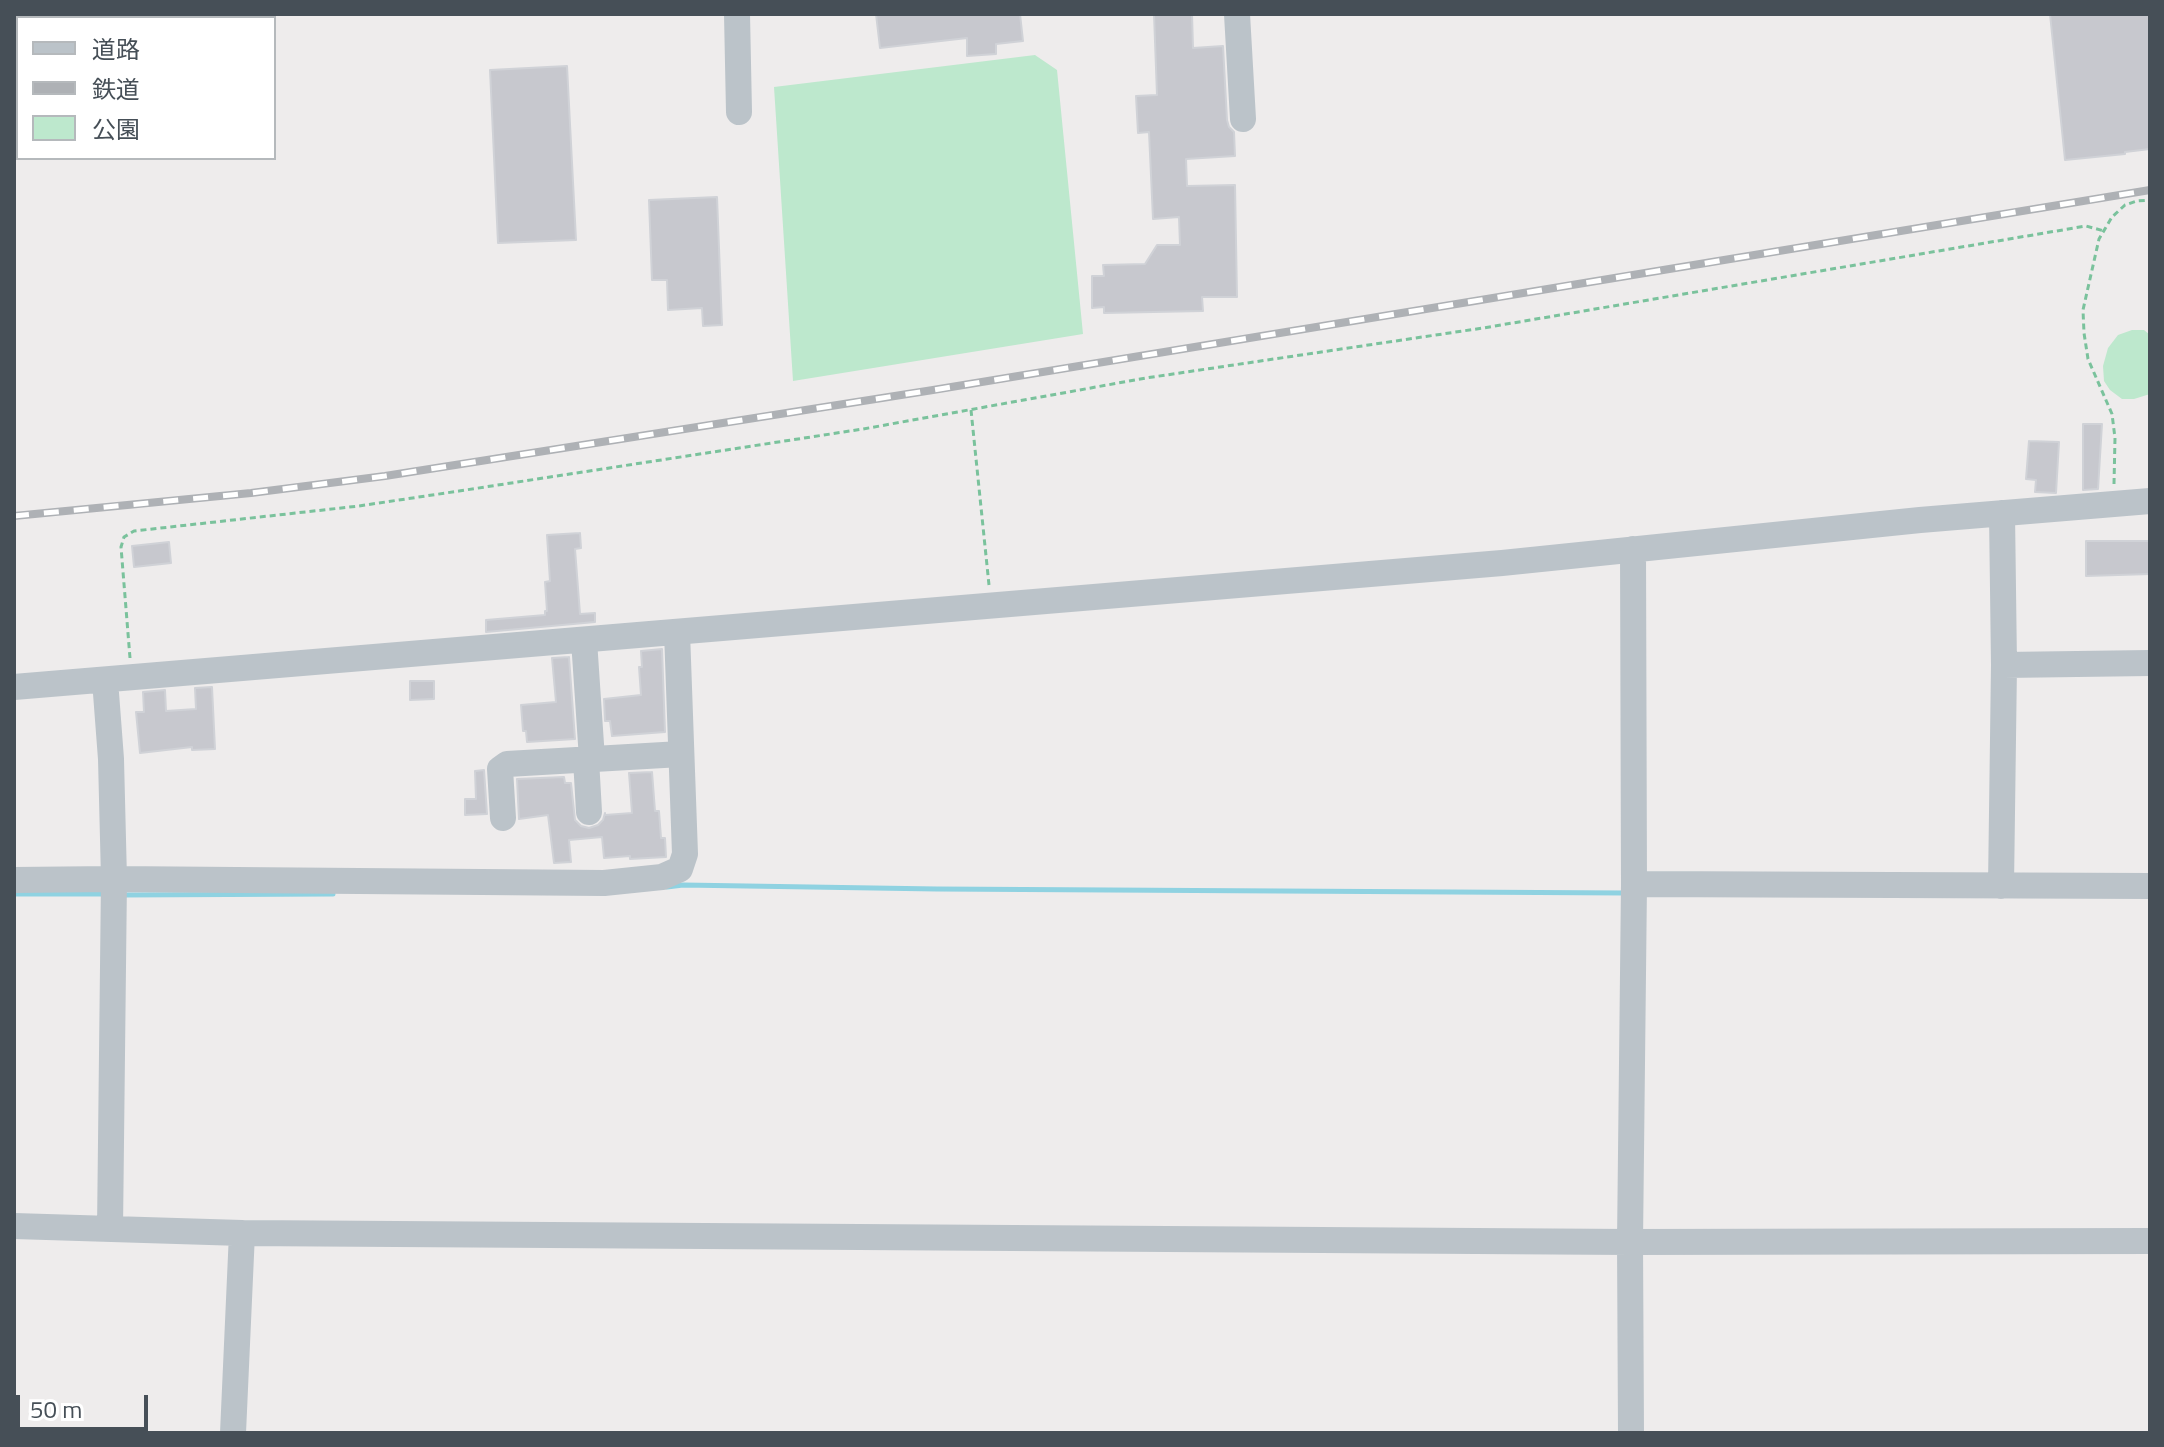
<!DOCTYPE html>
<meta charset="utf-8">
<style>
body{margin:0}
#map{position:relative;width:2164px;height:1447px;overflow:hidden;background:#eeecec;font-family:"Titillium Web","Noto Sans JP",sans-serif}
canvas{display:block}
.frame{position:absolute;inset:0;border:16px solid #464f57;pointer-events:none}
.legend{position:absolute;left:16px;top:16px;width:260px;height:144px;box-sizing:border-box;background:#fff;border:2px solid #b5b9bc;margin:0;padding:10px 14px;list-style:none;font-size:24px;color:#464f57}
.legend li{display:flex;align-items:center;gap:16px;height:40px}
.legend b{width:40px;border:2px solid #b5b9bc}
.scale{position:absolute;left:16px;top:1395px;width:132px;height:36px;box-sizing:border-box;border:4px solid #464f57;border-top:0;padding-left:10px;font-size:24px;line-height:28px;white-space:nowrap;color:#464f57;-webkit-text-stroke:6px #fff;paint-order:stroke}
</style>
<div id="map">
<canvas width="2164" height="1447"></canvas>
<div class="frame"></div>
<ul class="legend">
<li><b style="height:10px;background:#bbc3c9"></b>道路</li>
<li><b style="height:10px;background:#aeb1b5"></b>鉄道</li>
<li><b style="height:22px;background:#bde8cd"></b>公園</li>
</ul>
<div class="scale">50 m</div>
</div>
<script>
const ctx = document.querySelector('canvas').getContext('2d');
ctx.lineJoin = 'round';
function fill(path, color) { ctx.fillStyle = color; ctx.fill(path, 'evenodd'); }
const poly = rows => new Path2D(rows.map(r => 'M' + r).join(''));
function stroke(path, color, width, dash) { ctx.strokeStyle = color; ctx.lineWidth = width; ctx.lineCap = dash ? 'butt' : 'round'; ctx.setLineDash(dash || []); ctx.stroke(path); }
fill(poly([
 [1035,55,1057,70,1083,334,793,381,774,87],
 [2132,330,2144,330,2150,335,2150,394,2134,399,2122,399,2110,390,2104,381,2103,366,2108,348,2118,335]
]), '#bde8cd');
stroke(poly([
 [667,887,683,885,937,889,1624,893],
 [14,894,105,894],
 [123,895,333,894]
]), '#8fd2e1', 5);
const building = poly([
 [876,14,1020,14,1023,41,996,44,996,54,967,56,967,38,880,48,876,14],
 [1154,14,1192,14,1193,48,1223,46,1227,120,1229,127,1234,132,1235,156,1186,159,1187,186,1235,185,1237,297,1202,297,1203,311,1104,313,1104,307,1092,308,1092,276,1104,276,1103,265,1145,264,1157,245,1180,245,1179,217,1153,219,1149,132,1138,133,1136,96,1157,95,1154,14],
 [2050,14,2150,14,2150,149,2125,152,2125,154,2065,160,2050,14],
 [567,66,576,240,498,243,490,70,567,66],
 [717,197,722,325,703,326,702,308,668,310,667,280,652,280,649,200,717,197],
 [2083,424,2102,424,2098,489,2083,490,2083,424],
 [2029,441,2059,442,2056,493,2035,492,2036,480,2026,479,2029,441],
 [580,533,581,548,575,549,580,614,595,613,595,622,486,632,486,620,545,615,545,611,547,611,545,582,550,581,547,535,580,533],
 [2086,541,2150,541,2150,574,2086,576,2086,541],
 [169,542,171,563,134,567,132,546,169,542],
 [662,649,665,732,612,736,610,721,605,721,604,699,641,695,639,667,642,667,641,651,662,649],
 [569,657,575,739,527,742,526,731,523,731,521,705,556,702,552,658,569,657],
 [410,681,434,681,434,699,410,700,410,681],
 [212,687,215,749,192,750,192,747,140,753,136,712,144,712,143,692,165,690,166,711,196,709,195,688,212,687],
 [484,770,487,814,465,815,465,799,476,799,475,771,484,770],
 [652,772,655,811,659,811,661,838,665,838,666,857,630,859,630,856,604,858,602,837,569,840,571,862,554,863,548,815,519,819,517,779,564,777,565,783,571,783,575,820,581,826,589,828,598,825,603,820,605,813,605,815,632,813,629,773,652,772]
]);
fill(building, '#c7c8ce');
stroke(building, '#d0d2d7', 2);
stroke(poly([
 [971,410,989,585],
 [2114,484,2115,438,2112,414,2088,359,2084,333,2083,310,2099,239,2112,217,2125,205,2137,201,2150,200],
 [130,658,121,547,124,537,134,531,359,506,459,491,863,429,1146,378,1483,328,2086,226,2104,231]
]), '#7ac29c', 3, [6, 4]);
stroke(poly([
 [737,14,739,112],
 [1237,14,1243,119],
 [584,640,592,759],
 [2004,665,2150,663],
 [105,680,111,759,114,879,110,1229],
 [14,687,1502,563,1920,520,2150,501],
 [586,759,589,812],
 [503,818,500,769,507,764,681,754],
 [14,880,114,879,604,883,662,877,680,869,685,854,677,632],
 [1634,884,2150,886],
 [2001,886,2004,665,2002,513],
 [14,1226,242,1233],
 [233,1433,242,1233,1630,1242,2150,1241],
 [1631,1433,1630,1242,1634,884,1633,549]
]), '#bbc3c9', 26);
const rail = poly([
 [14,516,251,493,385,476,933,390,2150,190]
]);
stroke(rail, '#aeb1b5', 8);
stroke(rail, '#fff', 5, [15]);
</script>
